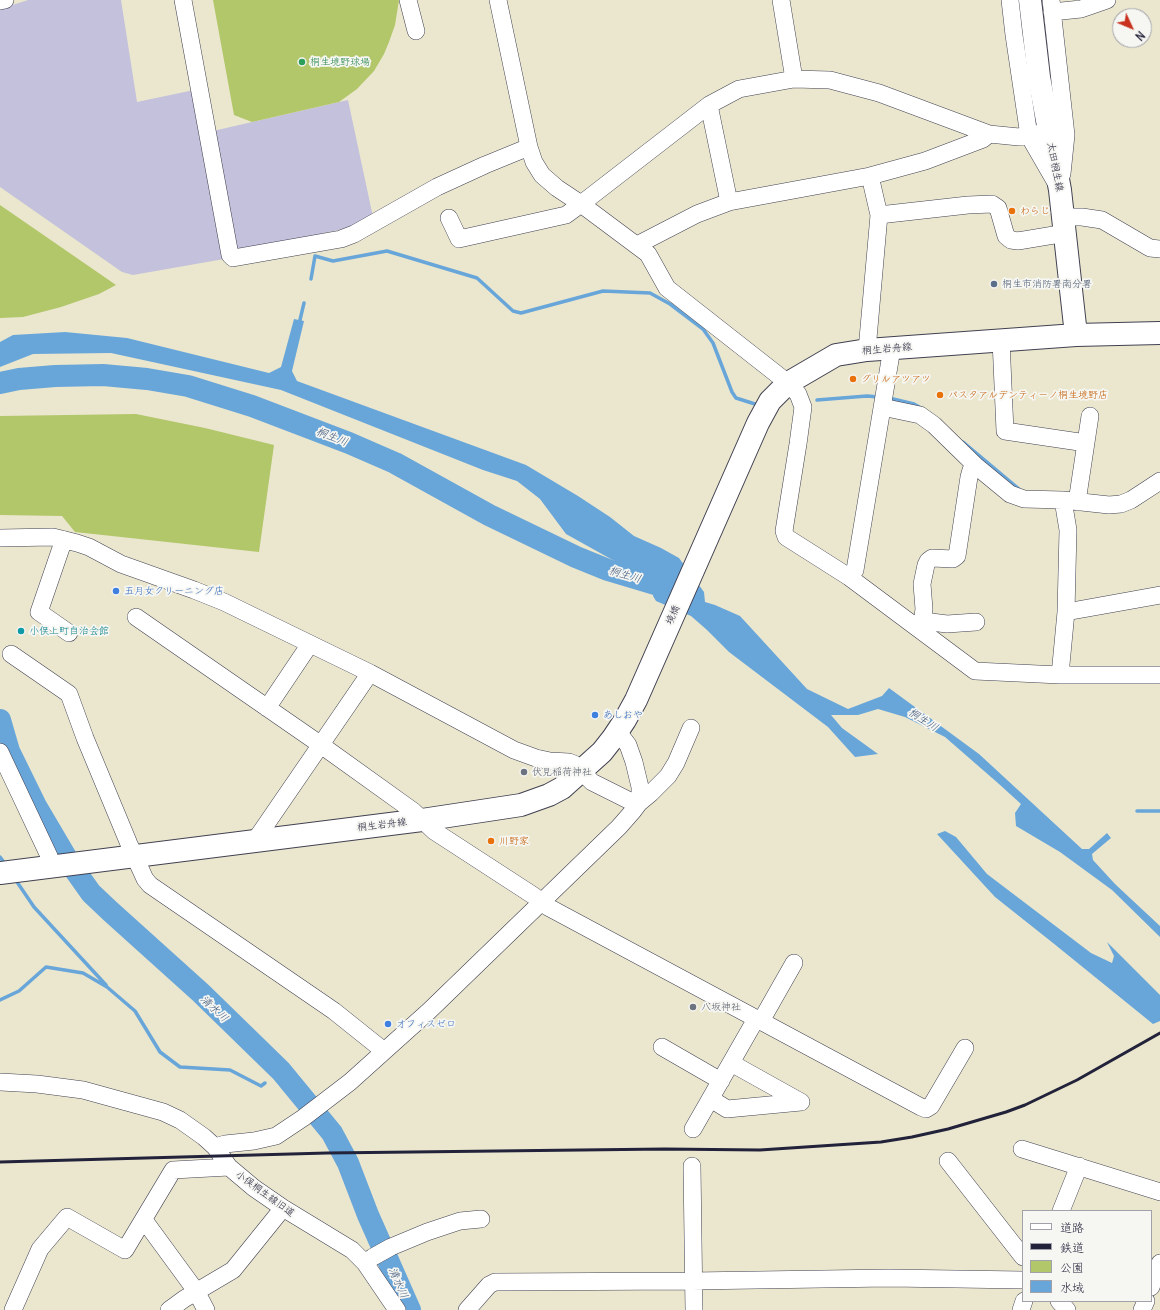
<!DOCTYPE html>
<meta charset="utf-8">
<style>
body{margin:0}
#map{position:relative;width:1160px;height:1310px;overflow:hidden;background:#ebe7ce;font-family:Delius,"Klee One",sans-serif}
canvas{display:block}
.legend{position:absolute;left:1022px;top:1210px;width:130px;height:92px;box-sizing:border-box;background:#f6f6f2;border:1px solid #a1a1a9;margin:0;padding:5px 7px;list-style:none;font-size:12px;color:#22223b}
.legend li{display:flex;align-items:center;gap:8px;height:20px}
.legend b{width:20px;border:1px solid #a1a1a9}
.north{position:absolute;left:1112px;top:8px;width:40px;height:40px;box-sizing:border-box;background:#f6f6f2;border:1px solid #a1a1a9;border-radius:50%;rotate:134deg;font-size:11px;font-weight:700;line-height:16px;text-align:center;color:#22223b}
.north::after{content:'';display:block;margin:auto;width:14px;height:18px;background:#c8321e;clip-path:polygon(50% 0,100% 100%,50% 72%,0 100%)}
</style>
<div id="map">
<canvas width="1160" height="1310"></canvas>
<ul class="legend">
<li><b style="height:5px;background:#fff"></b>道路</li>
<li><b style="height:5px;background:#22223b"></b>鉄道</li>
<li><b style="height:11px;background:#b2c66a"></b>公園</li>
<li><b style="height:11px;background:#68a6da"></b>水域</li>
</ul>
<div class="north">N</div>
</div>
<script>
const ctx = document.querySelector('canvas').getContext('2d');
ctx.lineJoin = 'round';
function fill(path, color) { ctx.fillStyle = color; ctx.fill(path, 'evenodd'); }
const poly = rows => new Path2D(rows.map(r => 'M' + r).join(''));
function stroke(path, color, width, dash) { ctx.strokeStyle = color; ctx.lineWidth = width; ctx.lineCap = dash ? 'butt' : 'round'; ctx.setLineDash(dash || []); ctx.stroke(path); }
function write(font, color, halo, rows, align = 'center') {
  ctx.font = font + ' Delius,"Klee One",sans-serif'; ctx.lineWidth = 3.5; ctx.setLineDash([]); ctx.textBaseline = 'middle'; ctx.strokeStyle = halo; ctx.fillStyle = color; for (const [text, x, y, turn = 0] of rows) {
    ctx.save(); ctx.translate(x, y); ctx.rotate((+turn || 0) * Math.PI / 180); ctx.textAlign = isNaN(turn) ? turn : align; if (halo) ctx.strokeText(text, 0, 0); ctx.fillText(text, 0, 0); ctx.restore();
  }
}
fill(poly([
 [28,0,121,0,137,102,194,90,224,259,133,275,122,272,0,187,0,9],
 [348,100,373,217,348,228,240,251,235,248,213,131]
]), '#c3c1db');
fill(poly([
 [213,0,399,0,395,25,389,42,384,54,374,71,357,89,339,102,252,122,234,115],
 [0,205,116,285,99,294,61,307,23,317,0,318],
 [136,414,205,428,274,445,259,552,75,532,62,516,0,515,0,416]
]), '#b2c66a');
fill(poly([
 [294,319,304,321,292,371,297,381,526,465,578,496,610,517,634,536,661,548,679,558,704,592,705,602,715,605,740,616,807,689,848,709,882,696,889,688,979,754,1082,849,1089,849,1107,833,1111,838,1092,854,1093,860,1115,884,1160,926,1160,937,1112,890,1060,852,1016,826,1015,813,1021,804,999,784,945,737,905,717,878,709,858,715,831,715,842,728,878,754,855,757,828,727,729,652,707,630,691,616,656,601,653,596,655,586,636,573,566,534,540,499,517,481,483,470,281,390,111,353,33,354,0,367,0,342,13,335,65,332,127,338,269,373,281,367],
 [945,831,956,837,987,874,1091,953,1112,963,1114,956,1107,942,1160,995,1160,1021,1153,1024,1053,943,995,897,937,834]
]), '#68a6da');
stroke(poly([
 [311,279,315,256,333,261,387,251,477,278,513,311,521,313,603,291,650,293,670,304,703,329,713,343,732,392,736,398,755,404],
 [299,324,304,303],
 [889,398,914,404,921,408],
 [817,400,867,396,879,397],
 [963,442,1019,489],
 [1137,811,1160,811],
 [0,857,6,865],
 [15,879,34,907,106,985],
 [0,1000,19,991,46,967,83,973,107,987,135,1011,160,1052,180,1067,230,1070,261,1086,265,1083]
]), '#68a6da', 3.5);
stroke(poly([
 [0,383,19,379,55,376,103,375,147,379,188,386,252,406,349,443,395,463,489,515,576,557,608,570,675,590],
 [0,720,9,751,36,806,69,862,91,893,110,911,201,993,281,1071,332,1133,348,1163,368,1215,410,1310]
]), '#68a6da', 22);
const minor = poly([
 [183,0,230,255,233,258,341,239,354,234,437,187,485,165,529,147],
 [408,0,416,31],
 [498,0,529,147,534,162,542,175,557,188,581,204,648,254,667,288,788,383,798,394,803,407,798,444,784,531,786,537,849,577,975,671,1060,675,1160,675],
 [781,0,794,79],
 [1010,0,1014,35,1029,136,1055,181],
 [1051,0,1066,135,1062,174],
 [0,1,5,0],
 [1052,12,1081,9,1107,0],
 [709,105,729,202],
 [879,215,968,205,992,204,998,208,1006,236,1011,240,1018,241,1066,233],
 [1064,217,1082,217,1102,220,1150,248,1160,249],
 [449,218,459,239,566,215,581,204,709,105,739,89,794,79,830,80,879,93,989,134,1019,137,1048,132],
 [637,245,697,214,729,202,870,176,925,161,983,139,989,134],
 [1001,340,1005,431,1086,443],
 [867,350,879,215,870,176],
 [882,407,920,415,934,425,976,466,1010,494,1024,499,1063,500,1109,505,1121,504,1131,500,1160,481],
 [1077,502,1090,416],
 [0,538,53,537,77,543,89,547,121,564,194,590,224,602,370,673,514,750,536,758,550,761,569,762,574,764,592,782,634,803,639,803,651,793,668,776,676,763,691,728],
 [62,539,62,545,39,612,69,633],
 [849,577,855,570,892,348],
 [1066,612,1160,595],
 [136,617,321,745,413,811,434,831,534,896,548,907,921,1107,926,1109,931,1106,965,1048],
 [923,621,947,624,976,622],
 [921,630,924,609,922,584,926,565,928,561,932,558,953,559,957,556,969,477,971,470,976,466],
 [11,654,69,694,85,738,129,844,145,879,150,885,334,1011,384,1051],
 [1060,675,1066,612,1068,530,1063,500],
 [267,708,310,644],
 [0,752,49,856,50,866],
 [254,842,370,673],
 [761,1021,794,963],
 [662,1047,721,1081],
 [0,1082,37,1084,83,1090,163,1112,180,1120,204,1137,215,1147,229,1167,254,1188,283,1208,352,1250,365,1263,397,1310],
 [711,1099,727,1109,801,1102,731,1063],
 [693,1129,756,1019],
 [215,1147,225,1144,254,1141,276,1136,303,1118,350,1082,429,1011,619,827,633,811,639,803,640,798,640,787,634,762,628,745,618,732],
 [1022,1149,1160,1192],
 [948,1161,1023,1257],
 [692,1166,694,1310],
 [1061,1211,1079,1166],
 [144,1220,196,1291,206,1310],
 [365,1263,373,1257,391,1247,427,1232,460,1221,481,1219],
 [1151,1287,1160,1263],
 [1059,1301,1067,1310],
 [13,1310,40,1249,67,1217,125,1250,173,1170,229,1167],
 [169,1310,184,1299,233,1270,283,1208],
 [467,1310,489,1285,495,1282,692,1281,889,1278,1023,1280],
 [1021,1310,1024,1301],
 [1142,1310,1146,1301]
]);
const major = poly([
 [1030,0,1039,77,1060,190,1076,335],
 [0,873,422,820,521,805,549,795,562,788,602,752,613,738,625,720,636,700,758,423,770,401,788,383,836,355,867,350,1076,335,1160,333]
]);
stroke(minor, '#404051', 18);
stroke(major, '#404051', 24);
stroke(minor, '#fff', 17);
stroke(major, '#fff', 22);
stroke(poly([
 [0,1162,327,1153,665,1149,760,1150,881,1142,912,1137,948,1129,1006,1112,1025,1105,1077,1080,1160,1033]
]), '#22223b', 3);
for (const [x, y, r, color] of [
 [302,62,4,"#2e9e5b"],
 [1012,211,4,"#e8710a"],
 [994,284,4,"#5c6f8a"],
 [853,379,4,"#e8710a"],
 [940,395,4,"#e8710a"],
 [116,591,4,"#3f7fe0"],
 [21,631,4,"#0f9aa8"],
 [595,715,4,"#3f7fe0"],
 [524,772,4,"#6b7280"],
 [491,841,4,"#e8710a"],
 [693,1007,4,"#6b7280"],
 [388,1024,4,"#3f7fe0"]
]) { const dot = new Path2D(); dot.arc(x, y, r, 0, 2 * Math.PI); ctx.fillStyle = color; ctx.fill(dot); stroke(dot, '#f6f6f2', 1.5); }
write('10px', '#27864d', '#f6f6f2', [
 ["桐生境野球場",310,62]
], 'left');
write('10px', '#22223b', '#f6f6f2', [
 ["太田桐生線",1055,167,79],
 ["桐生岩舟線",887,349,-5],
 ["境橋",673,615,-66],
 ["桐生岩舟線",382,825,-7],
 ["小俣桐生線旧道",265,1194,36]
]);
write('10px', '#c56008', '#f6f6f2', [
 ["わらじ",1020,211],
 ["グリルアツアツ",861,379],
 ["パスタアルデンティーノ桐生境野店",948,395],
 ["川野家",499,841]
], 'left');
write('10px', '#4e5e75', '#f6f6f2', [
 ["桐生市消防署南分署",1002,284]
], 'left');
write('10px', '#366cbe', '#f6f6f2', [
 ["五月女クリーニング店",124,591],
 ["あしおや",603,715],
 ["オフィスゼロ",396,1024]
], 'left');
write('10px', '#0d838f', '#f6f6f2', [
 ["小俣上町自治会館",29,631]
], 'left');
write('10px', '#5b616d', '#f6f6f2', [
 ["伏見稲荷神社",532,772],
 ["八坂神社",701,1007]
], 'left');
write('italic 11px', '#3e577b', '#f6f6f2', [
 ["桐生川",332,437,21],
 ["桐生川",625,575,17],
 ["桐生川",923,720,33],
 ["清水川",214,1009,43],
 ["清水川",398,1283,66]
]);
</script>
